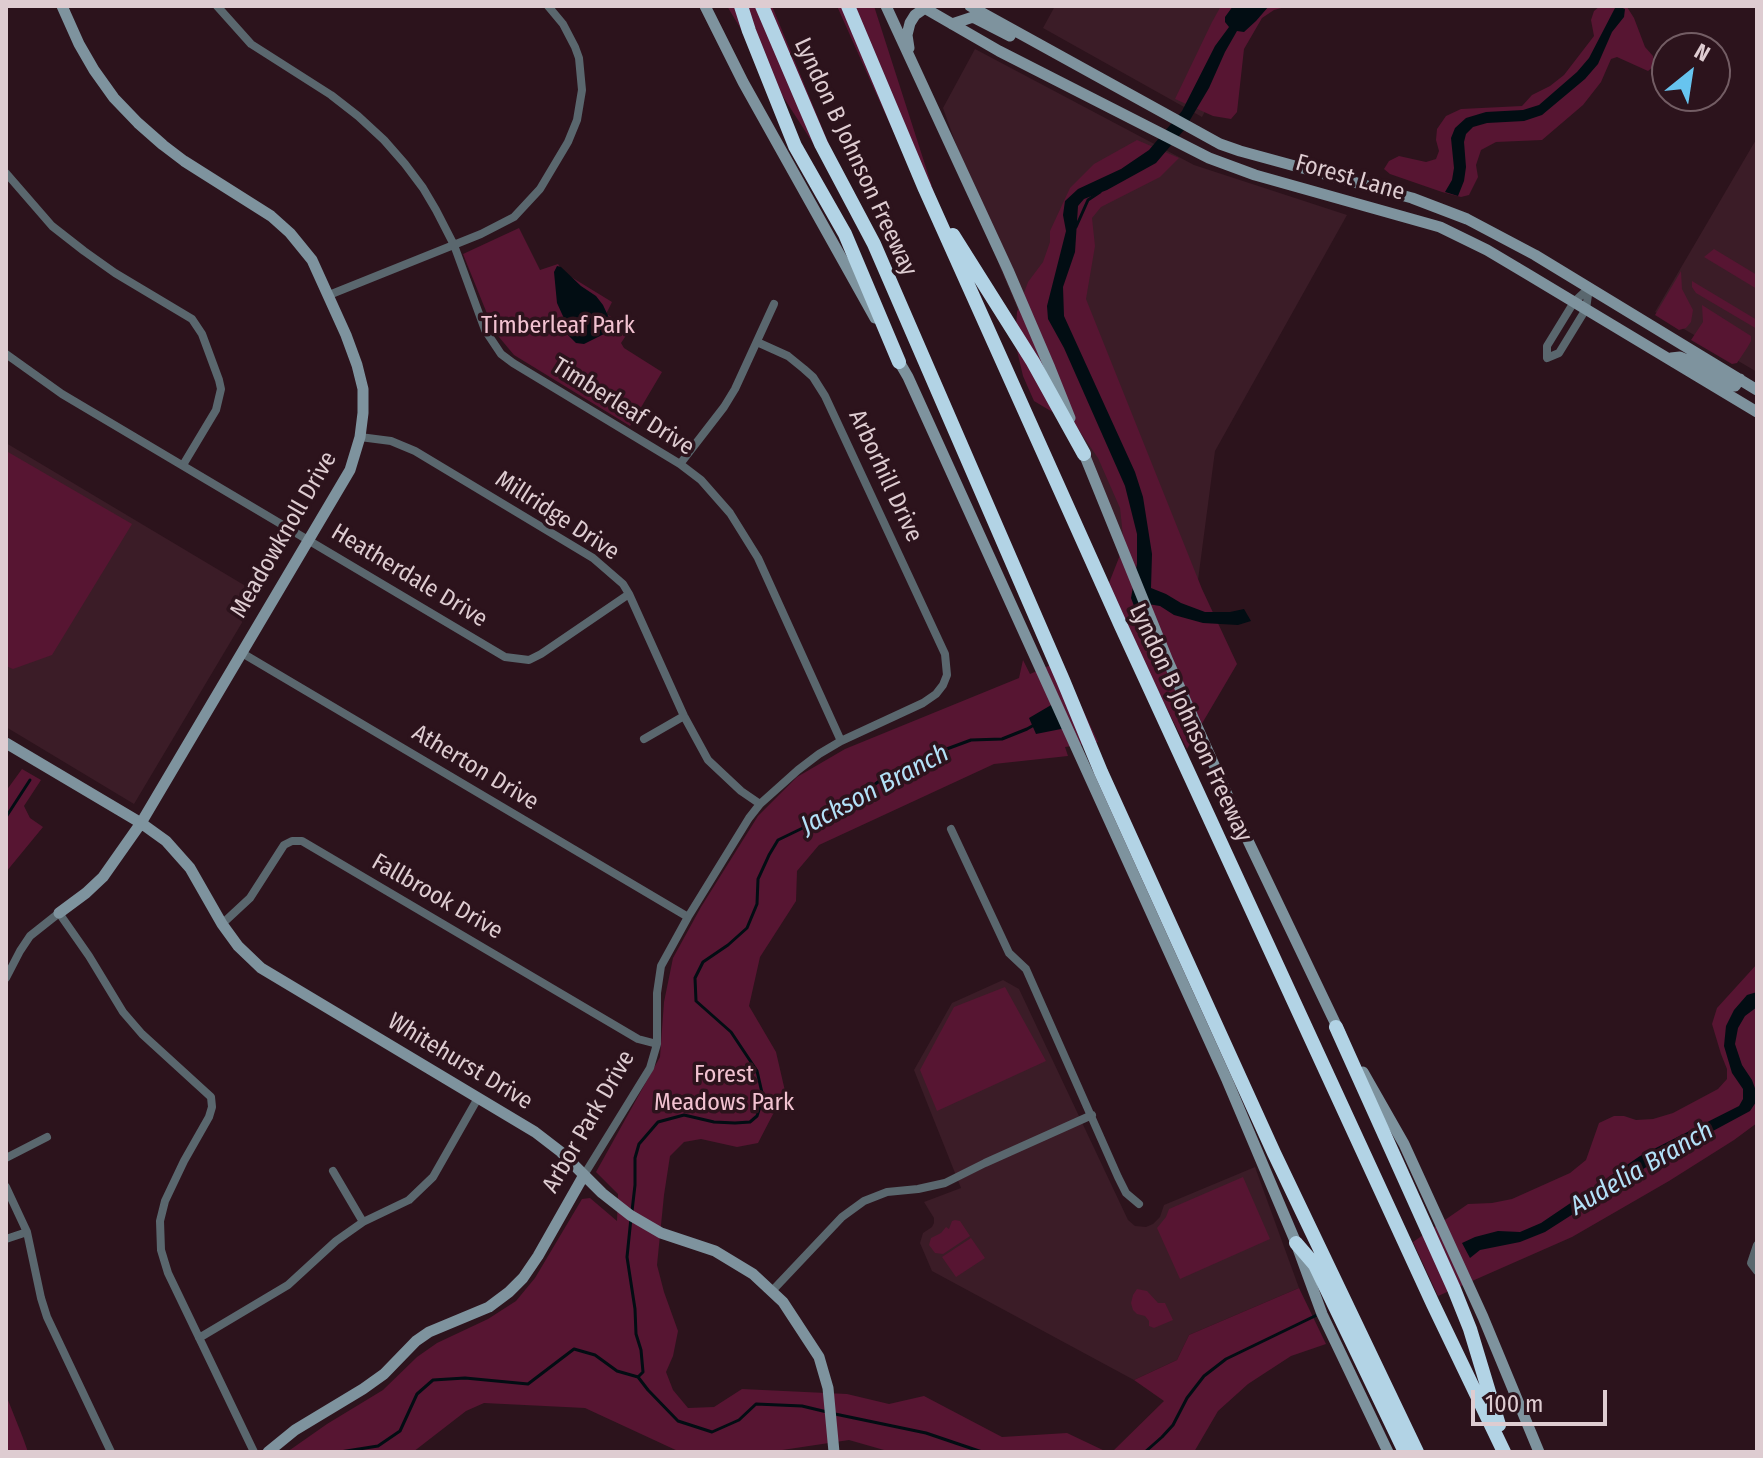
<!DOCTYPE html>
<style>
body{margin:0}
#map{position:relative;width:1763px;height:1458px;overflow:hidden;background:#2c131c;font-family:"Fira Sans Condensed",sans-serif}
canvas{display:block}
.frame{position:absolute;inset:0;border:8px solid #deccd1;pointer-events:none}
.north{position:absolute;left:1651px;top:32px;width:80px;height:80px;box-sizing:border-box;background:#2c131c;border:2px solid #735d64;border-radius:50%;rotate:30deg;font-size:22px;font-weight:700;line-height:32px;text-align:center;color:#deccd1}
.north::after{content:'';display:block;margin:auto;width:28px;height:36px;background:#67c4ef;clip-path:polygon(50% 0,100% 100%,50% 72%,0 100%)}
.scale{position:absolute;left:1471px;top:1390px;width:136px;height:36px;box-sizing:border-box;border:4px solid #deccd1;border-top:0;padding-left:10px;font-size:24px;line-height:28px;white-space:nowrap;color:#deccd1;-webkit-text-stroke:6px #2c131c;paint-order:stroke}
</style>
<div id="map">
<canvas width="1763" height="1458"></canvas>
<div class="frame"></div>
<div class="north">N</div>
<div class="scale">100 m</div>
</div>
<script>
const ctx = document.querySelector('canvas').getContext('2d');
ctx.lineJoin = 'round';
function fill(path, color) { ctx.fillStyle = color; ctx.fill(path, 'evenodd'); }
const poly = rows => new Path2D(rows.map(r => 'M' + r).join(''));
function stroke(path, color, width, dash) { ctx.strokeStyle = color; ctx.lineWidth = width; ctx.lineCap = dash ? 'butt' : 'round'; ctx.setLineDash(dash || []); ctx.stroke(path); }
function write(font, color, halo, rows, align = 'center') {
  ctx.font = font + ' "Fira Sans Condensed",sans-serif'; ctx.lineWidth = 7; ctx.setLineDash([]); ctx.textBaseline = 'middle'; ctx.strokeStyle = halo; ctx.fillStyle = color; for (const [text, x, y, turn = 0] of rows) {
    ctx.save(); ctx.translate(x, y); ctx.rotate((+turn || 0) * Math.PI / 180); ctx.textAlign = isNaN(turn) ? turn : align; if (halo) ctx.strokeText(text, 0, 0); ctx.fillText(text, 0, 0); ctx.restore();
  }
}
fill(poly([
 [1055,6,1260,6,1202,117,1043,28],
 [975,49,1194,165,1347,215,1215,451,1183,694,1001,270,943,108],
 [1757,138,1757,372,1655,312],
 [6,443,259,594,134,804,6,727],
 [1003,980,1019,989,1128,1220,1135,1226,1146,1227,1153,1224,1160,1217,1164,1205,1255,1167,1299,1288,1189,1335,1177,1360,1134,1380,932,1271,920,1243,923,1233,932,1227,934,1223,934,1218,924,1202,961,1188,914,1070,952,1003]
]), '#3b1c27');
fill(poly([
 [727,6,772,6,856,210,762,64],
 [837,6,874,6,965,289,874,89],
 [1221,6,1289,6,1274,10,1262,18,1244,49,1237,112,1231,119,1213,116,1175,99,1212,22],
 [1600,6,1627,7,1634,18,1645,47,1653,56,1654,66,1648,71,1617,57,1611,59,1601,82,1583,105,1542,140,1496,142,1481,150,1476,165,1478,177,1469,195,1461,197,1442,192,1390,174,1384,169,1389,161,1399,156,1426,162,1436,159,1439,151,1436,140,1437,129,1446,116,1461,109,1522,106,1532,95,1550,86,1564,75,1594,36,1591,20,1594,11],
 [1137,140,1179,158,1160,177,1101,207,1092,218,1095,246,1086,299,1202,589,1237,664,1187,749,1107,588,1124,545,1120,508,1098,458,1076,426,1034,401,1023,376,1015,342,1017,312,1028,282,1043,262,1050,242,1050,231,1070,188,1094,164],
 [519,228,540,270,558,264,563,272,612,302,606,314,631,328,621,343,624,348,662,372,630,426,514,355,494,331,463,254],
 [1714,249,1757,275,1757,289,1704,257],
 [1681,271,1682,289,1693,310,1691,322,1686,328,1679,330,1655,315],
 [1692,281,1757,320,1757,329,1696,293,1692,287],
 [1702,305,1751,336,1751,341,1747,348,1737,363,1732,364,1691,340,1703,322],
 [8,452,132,524,52,655,13,669,6,666,6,455],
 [1023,660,1030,674,1060,661,1098,742,1065,747,1068,756,994,764,819,845,797,871,796,901,760,957,749,1006,776,1052,785,1091,758,1143,737,1147,701,1139,684,1142,670,1156,664,1195,657,1265,664,1292,678,1331,673,1356,666,1372,673,1390,688,1408,714,1407,742,1389,847,1394,889,1404,924,1396,1002,1437,1067,1433,1107,1452,891,1452,849,1440,769,1452,680,1452,585,1408,484,1403,466,1411,413,1452,287,1452,327,1424,383,1390,417,1357,437,1343,488,1319,516,1301,535,1278,582,1199,590,1198,617,1221,618,1194,596,1172,660,1057,664,1002,673,958,701,907,758,816,797,777,845,749,1019,678],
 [22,769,41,780,24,806,30,818,43,827,6,872,6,791],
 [1757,964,1757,1123,1734,1140,1669,1181,1572,1237,1438,1296,1413,1242,1468,1204,1492,1203,1512,1199,1570,1173,1586,1160,1599,1123,1614,1116,1624,1116,1636,1120,1653,1119,1673,1113,1718,1089,1727,1079,1727,1069,1721,1054,1712,1024,1717,1008],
 [1005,987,1046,1061,937,1111,920,1070,954,1007],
 [1243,1177,1270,1239,1180,1279,1157,1228,1166,1217,1169,1209],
 [955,1220,960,1221,970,1236,943,1254,935,1253,929,1245,931,1238,941,1233,946,1227,949,1229,952,1221],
 [971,1238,985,1258,956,1277,942,1257],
 [1299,1288,1326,1344,1291,1356,1248,1384,1218,1411,1194,1452,1112,1452,1164,1401,1134,1380,1177,1360,1189,1335],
 [1137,1289,1147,1291,1158,1303,1165,1303,1173,1320,1154,1328,1149,1326,1149,1321,1145,1316,1137,1314,1133,1310,1131,1303,1133,1295],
 [6,1395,23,1438,28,1452,6,1452]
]), '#571532');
fill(poly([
 [1233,6,1269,6,1256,21,1244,32,1237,31,1225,52,1209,88,1184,130,1156,163,1107,190,1084,199,1078,206,1075,252,1063,287,1064,316,1135,472,1143,497,1152,554,1151,588,1166,594,1181,603,1205,612,1230,612,1244,609,1251,621,1238,625,1203,623,1174,615,1160,606,1148,604,1141,624,1131,598,1137,564,1137,534,1125,486,1064,348,1048,319,1047,306,1066,231,1063,215,1065,201,1078,189,1121,169,1149,150,1182,111,1215,46,1229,27,1225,22,1225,17],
 [1618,6,1625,9,1624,17,1612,32,1598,64,1585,79,1542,115,1524,121,1487,123,1473,127,1466,134,1464,142,1466,167,1464,181,1458,196,1445,192,1452,180,1454,168,1451,138,1455,128,1466,118,1486,112,1523,110,1539,105,1577,72,1589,58,1615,8],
 [557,266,561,267,581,286,596,296,603,305,610,320,612,326,610,331,584,344,576,343,567,334,567,325,557,303,554,272],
 [1058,701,1071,727,1036,734,1029,718],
 [1757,992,1757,1007,1745,1016,1738,1028,1735,1044,1742,1065,1752,1080,1756,1091,1756,1102,1750,1111,1648,1166,1545,1232,1520,1242,1480,1250,1470,1258,1462,1243,1475,1237,1498,1231,1520,1232,1541,1223,1640,1156,1739,1106,1743,1099,1743,1089,1732,1073,1724,1046,1726,1026,1734,1010,1747,995]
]), '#020d13');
stroke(poly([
 [1076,227,1088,200,1100,192],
 [6,817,30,780],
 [632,1211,635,1185,635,1158,639,1144,658,1122,684,1115,714,1122,735,1123,750,1122,757,1116,763,1097,757,1071,731,1032,696,1001,695,978,703,962,728,945,747,928,757,904,758,879,769,855,778,840,842,809,878,782,910,770,944,750,971,740,1002,739,1027,729,1034,725],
 [638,1377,648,1390,678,1421,712,1432,739,1420,756,1404,802,1406,827,1412],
 [835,1414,926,1433,982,1452],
 [340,1452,378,1446,400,1431,417,1394,433,1380,465,1378,528,1384,574,1349,595,1355,617,1371,638,1377,643,1372,641,1350,636,1334,635,1309,627,1257,631,1218],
 [1145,1452,1162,1437,1173,1425,1187,1398,1204,1376,1226,1359,1319,1314]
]), '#020d13', 3);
stroke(poly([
 [217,6,251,44,331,95,358,116,384,140,405,164,423,188,436,210,454,245,485,330,501,354,513,363,680,464,701,480,730,513,758,558,841,741],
 [6,173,52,226,84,251,115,273,192,319,202,334,219,380,221,389,216,410,183,465],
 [1589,288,1586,309,1559,353,1547,358,1547,346,1574,302,1589,288],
 [329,295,481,234,514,217,540,189,568,142,577,120,582,90,579,58,575,47,563,24,548,6],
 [6,354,62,394,505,657,529,660,541,654,629,594],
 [360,437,391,441,415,451,593,558,623,584,629,594,684,716,708,760,741,791,760,804],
 [680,464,724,407,735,389,774,304],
 [242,653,688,917],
 [644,739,684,716],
 [951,829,1009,953,1026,969,1118,1177,1126,1193,1139,1204],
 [222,924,250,898,284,845,292,841,302,841,638,1039,657,1044],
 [6,978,20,951,30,936,59,913,89,956,123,1012,142,1034,211,1097,212,1107,209,1117,184,1161,165,1201,160,1221,161,1250,168,1273,254,1452],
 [6,1158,47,1137],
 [333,1171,363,1222],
 [584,1175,650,1068,657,1044,657,993,661,966,688,917,749,818,760,804,798,770,819,754,841,741,923,703,936,694,943,685,947,675,945,654,825,396,813,377,804,369,788,356,757,342],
 [6,1187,27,1232,41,1298,47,1317,111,1452],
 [6,1239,27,1232],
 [1757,1245,1751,1263,1757,1271],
 [772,1291,842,1217,864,1201,887,1192,918,1189,945,1183,985,1163,1092,1115],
 [199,1338,288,1285,336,1241,363,1222,409,1200,433,1177,478,1098]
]), '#5a676e', 8);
stroke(poly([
 [705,6,743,82,875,318],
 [886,6,1008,270,1050,368,1070,418],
 [921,6,999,51,1209,158,1255,175,1440,227,1487,250,1529,275,1757,412],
 [970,6,1220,144,1240,151,1412,198,1467,219,1535,255,1757,390],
 [952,24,973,17,1010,36],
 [909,48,907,35,910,23,915,15,925,8],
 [897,358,908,377,1227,1080,1296,1243,1322,1314,1388,1452],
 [1671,358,1680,357,1692,362,1728,383,1735,386,1740,379],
 [1082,449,1168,661,1241,826,1340,1033],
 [6,743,141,823,166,841,190,868,222,924,238,946,261,968,535,1132,561,1152,602,1193,630,1215,661,1233,715,1251,753,1274,783,1302,819,1357,828,1388,834,1452],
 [59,913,86,893,103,877,141,823,350,470,360,437,363,413,363,389,357,365,346,335,312,260,290,233,271,216,184,161,163,145,138,123,114,98,94,70,79,44,62,6],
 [1363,1072,1404,1144,1483,1317,1539,1452],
 [268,1452,295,1430,363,1389,384,1374,416,1341,429,1332,489,1307,509,1292,523,1278,538,1256,584,1175]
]), '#7e939e', 11);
stroke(poly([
 [741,6,749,31,795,146,845,234,899,362],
 [762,6,821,144,874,244,1063,680,1101,772,1274,1153,1417,1452],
 [848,6,925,189,1121,626,1433,1304,1504,1452],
 [953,235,1033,362,1084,454],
 [1336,1027,1454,1289,1470,1329,1499,1425],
 [1296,1243,1315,1265,1405,1452]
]), '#b2d3e5', 14);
write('24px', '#deccd1', '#2c131c', [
 ["Lyndon B Johnson Freeway",855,157,65],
 ["Forest Lane",1350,178,16],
 ["Timberleaf Drive",623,407,32],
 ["Arborhill Drive",885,476,65],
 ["Millridge Drive",557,516,33],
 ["Meadowknoll Drive",284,535,-60],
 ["Heatherdale Drive",409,576,31],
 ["Lyndon B Johnson Freeway",1190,723,65],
 ["Atherton Drive",475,768,31],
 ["Fallbrook Drive",437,897,30],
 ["Whitehurst Drive",460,1062,31],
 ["Arbor Park Drive",589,1122,-60]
]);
write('24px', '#f2c2d1', '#2c131c', [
 ["Timberleaf Park",558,326],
 ["Forest",724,1075],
 ["Meadows Park",724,1103]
]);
write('italic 26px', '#b3e1f8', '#2c131c', [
 ["Jackson Branch",875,790,-28],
 ["Audelia Branch",1642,1169,-30]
]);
</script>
